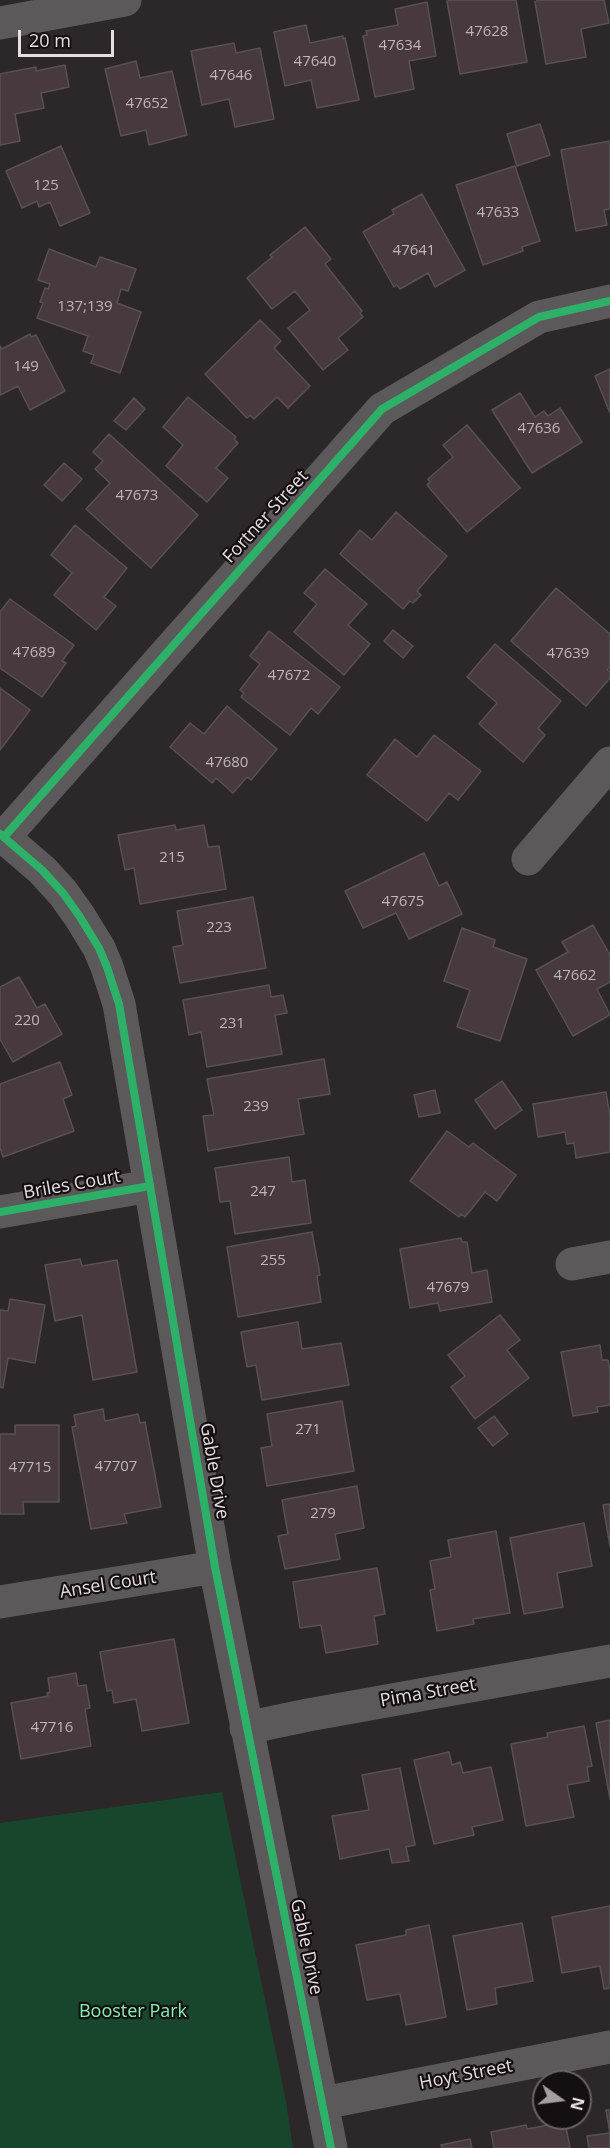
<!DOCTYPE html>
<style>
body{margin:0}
#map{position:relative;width:610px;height:2148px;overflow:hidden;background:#2c2729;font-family:"Open Sans",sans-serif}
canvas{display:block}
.north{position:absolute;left:532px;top:2070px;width:60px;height:60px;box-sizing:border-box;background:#140f10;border:2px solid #686263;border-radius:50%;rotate:104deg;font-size:16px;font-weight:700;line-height:24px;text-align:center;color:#e6dee0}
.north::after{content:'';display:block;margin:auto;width:21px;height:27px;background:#a59ea0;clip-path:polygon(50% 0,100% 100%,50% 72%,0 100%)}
.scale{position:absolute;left:18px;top:30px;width:96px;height:27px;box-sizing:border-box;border:3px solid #e6dee0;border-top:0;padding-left:8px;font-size:18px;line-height:21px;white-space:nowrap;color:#e6dee0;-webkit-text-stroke:4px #140f10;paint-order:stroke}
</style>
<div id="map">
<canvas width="610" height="2148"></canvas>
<div class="north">N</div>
<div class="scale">20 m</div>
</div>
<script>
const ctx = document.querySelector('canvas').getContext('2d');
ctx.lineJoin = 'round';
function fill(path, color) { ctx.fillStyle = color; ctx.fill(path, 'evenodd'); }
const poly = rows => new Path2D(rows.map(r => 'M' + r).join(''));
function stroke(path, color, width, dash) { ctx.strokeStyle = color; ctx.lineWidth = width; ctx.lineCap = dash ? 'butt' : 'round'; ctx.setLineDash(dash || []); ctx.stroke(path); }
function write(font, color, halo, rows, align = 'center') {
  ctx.font = font + ' "Open Sans",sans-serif'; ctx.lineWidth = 4.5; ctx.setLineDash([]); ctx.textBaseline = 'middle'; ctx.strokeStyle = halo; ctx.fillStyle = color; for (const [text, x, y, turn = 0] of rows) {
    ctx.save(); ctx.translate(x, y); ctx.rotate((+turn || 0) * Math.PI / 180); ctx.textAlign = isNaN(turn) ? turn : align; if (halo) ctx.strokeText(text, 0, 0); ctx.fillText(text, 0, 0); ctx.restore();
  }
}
fill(poly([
 [222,1792,286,2101,293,2148,0,2148,0,1823]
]), '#17462d');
const building = poly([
 [453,0,516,0,527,62,460,74,447,1,453,0],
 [538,0,604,0,609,23,581,29,586,57,546,64,535,2,538,0],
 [427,2,436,56,409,61,414,89,375,97,363,36,367,35,366,31,398,25,395,9,427,2],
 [306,25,310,43,343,36,343,39,345,38,359,100,317,108,311,80,285,86,274,32,306,25],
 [234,43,236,53,260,48,274,119,235,127,229,99,202,105,191,51,234,43],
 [136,61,140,78,172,71,187,135,149,145,146,130,121,136,105,69,136,61],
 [65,65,69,87,41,93,44,108,15,114,20,141,0,145,0,74,36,67,36,71,65,65],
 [540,124,550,155,517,166,507,134,540,124],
 [610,141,610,209,604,210,607,225,576,231,561,150,610,141],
 [61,146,90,213,60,226,50,202,39,207,37,201,22,208,6,171,61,146],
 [515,166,540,241,522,247,523,251,483,265,456,185,515,166],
 [422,194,465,270,435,287,428,273,400,289,397,285,394,287,363,232,394,214,392,210,422,194],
 [305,227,331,259,325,264,362,311,360,313,363,317,338,338,348,350,323,370,288,328,310,310,295,291,272,309,247,278,272,257,270,255,305,227],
 [49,249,96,267,100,257,136,269,128,291,121,289,117,303,141,312,120,373,91,363,94,355,83,351,88,336,37,318,43,303,40,302,45,288,48,289,50,284,38,280,49,249],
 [260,320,281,341,274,348,310,386,288,408,277,397,254,419,250,415,247,418,205,374,260,320],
 [30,334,31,337,36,335,65,391,30,410,18,386,0,395,0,346,2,349,30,334],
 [610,369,610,413,595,376,610,369],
 [520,393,535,417,544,411,548,416,560,408,582,442,532,473,492,410,520,393],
 [188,397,236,437,234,439,238,443,216,468,228,478,207,502,166,466,183,445,163,427,188,397],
 [134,398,145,409,126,430,114,421,134,398],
 [467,425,520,488,467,532,427,485,430,482,428,479,453,457,443,445,467,425],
 [109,434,198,515,151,568,86,509,110,483,95,469,103,461,93,452,109,434],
 [64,463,82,479,62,501,44,485,64,463],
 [396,512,447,556,417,591,421,595,413,603,410,601,403,609,340,554,360,530,372,540,396,512],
 [75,525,127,568,104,597,116,606,96,630,54,595,72,573,51,555,75,525],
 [325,569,367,604,348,625,370,644,344,675,294,632,317,604,304,593,325,569],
 [556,588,610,634,610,667,607,670,610,672,610,678,586,706,511,641,556,588],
 [10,599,74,645,62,661,66,663,42,697,0,668,0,612,10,599],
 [393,630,413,646,403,658,384,641,393,630],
 [269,631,340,687,318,714,311,708,290,735,241,697,244,693,240,690,260,664,250,656,269,631],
 [495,644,561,701,538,728,545,735,523,762,479,724,497,703,467,677,495,644],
 [0,688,30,710,0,750,0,688],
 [227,706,277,749,251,780,247,777,233,793,216,778,212,783,170,747,190,723,204,734,227,706],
 [434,735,481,771,458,800,449,793,427,821,367,775,395,739,417,757,434,735],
 [175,825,176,830,204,825,208,847,219,846,226,889,140,904,134,868,125,870,118,835,175,825],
 [424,853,439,886,447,882,462,914,409,939,396,913,363,928,345,891,424,853],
 [253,897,266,968,180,983,173,947,183,945,177,911,253,897],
 [593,925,610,955,610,982,597,989,610,1015,573,1036,536,970,568,952,562,942,593,925],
 [462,928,495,940,493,947,527,959,500,1041,457,1027,470,990,444,981,462,928],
 [19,977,37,1008,45,1004,62,1034,13,1062,0,1039,0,987,19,977],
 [269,985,271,997,283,995,287,1013,275,1015,282,1054,207,1067,201,1032,189,1035,183,1000,269,985],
 [324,1059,330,1094,298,1099,304,1134,208,1151,203,1116,214,1115,207,1079,324,1059],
 [60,1062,72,1095,63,1099,74,1131,3,1157,0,1148,0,1084,60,1062],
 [502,1081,522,1110,495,1129,475,1100,502,1081],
 [435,1090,440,1113,419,1117,414,1095,435,1090],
 [606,1092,610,1116,610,1152,576,1158,574,1143,567,1144,565,1132,538,1137,533,1104,606,1092],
 [447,1131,469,1147,473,1143,516,1175,497,1201,485,1192,465,1217,461,1214,459,1217,410,1181,447,1131],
 [289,1157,292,1182,305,1180,311,1223,235,1234,230,1201,220,1202,215,1168,289,1157],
 [312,1232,320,1275,317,1276,321,1302,238,1317,227,1247,312,1232],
 [461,1238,462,1242,467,1242,472,1273,487,1270,492,1302,440,1311,438,1303,410,1308,400,1249,461,1238],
 [80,1259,82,1266,117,1260,137,1372,93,1380,82,1315,55,1321,45,1265,80,1259],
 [10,1299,45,1305,35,1363,8,1358,3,1388,0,1387,0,1310,8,1311,10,1299],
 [500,1315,520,1340,507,1350,529,1378,475,1419,451,1387,465,1376,448,1355,500,1315],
 [298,1322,302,1349,341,1343,349,1385,262,1400,256,1365,247,1367,241,1332,298,1322],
 [600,1345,602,1360,608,1360,610,1371,610,1405,597,1407,598,1412,573,1416,561,1352,600,1345],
 [342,1401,354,1471,267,1486,261,1448,272,1446,267,1414,342,1401],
 [103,1409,105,1421,138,1414,140,1423,145,1422,161,1507,124,1514,127,1523,91,1529,72,1427,76,1426,74,1415,103,1409],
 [494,1416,508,1434,493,1446,478,1428,494,1416],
 [15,1425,59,1425,59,1502,23,1502,24,1514,0,1514,0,1434,15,1434,15,1425],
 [357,1486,364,1528,335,1534,340,1559,285,1569,278,1536,288,1534,282,1500,357,1486],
 [610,1504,610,1546,603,1505,610,1504],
 [584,1523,592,1566,557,1573,563,1607,524,1614,510,1538,584,1523],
 [496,1531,510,1613,473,1619,474,1624,437,1631,430,1590,435,1589,430,1561,451,1557,448,1540,496,1531],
 [377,1568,385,1614,374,1616,378,1644,326,1653,321,1625,300,1628,293,1582,377,1568],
 [174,1639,189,1723,142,1731,136,1699,114,1703,112,1690,107,1691,100,1652,174,1639],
 [76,1673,78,1686,86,1685,90,1708,85,1709,91,1746,21,1759,11,1703,48,1696,47,1693,50,1692,48,1678,76,1673],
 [610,1720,610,1799,596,1723,610,1720],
 [584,1726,592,1766,587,1767,589,1781,567,1785,574,1817,526,1826,511,1744,548,1737,547,1733,584,1726],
 [449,1752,452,1765,460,1762,463,1773,491,1767,503,1820,472,1827,474,1835,434,1844,414,1760,449,1752],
 [400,1768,415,1845,406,1847,409,1861,392,1863,389,1849,340,1859,332,1816,369,1810,362,1775,400,1768],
 [610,1906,610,1988,604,1989,600,1966,562,1973,552,1917,610,1906],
 [522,1923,533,1981,495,1988,497,2004,467,2010,453,1936,522,1923],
 [429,1925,446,2017,406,2025,400,1994,367,2000,356,1945,406,1935,406,1930,429,1925],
 [606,2110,610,2110,610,2148,589,2148,587,2136,610,2133,606,2110],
 [565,2122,570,2148,494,2148,491,2132,526,2125,527,2129,565,2122],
 [470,2139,472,2148,442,2148,441,2145,470,2139]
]);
fill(building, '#48393e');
stroke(building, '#575153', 1.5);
stroke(poly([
 [0,23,125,0],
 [0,834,42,870,63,893,80,917,99,948,107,967,119,1004,215,1567,331,2148],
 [4,837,382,409,539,317,610,301],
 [528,859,610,763],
 [0,1212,150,1186],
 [572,1264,610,1257],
 [0,1602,215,1567],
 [246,1728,308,1715,610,1661],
 [323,2103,610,2047]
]), '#5c595a', 33);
stroke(poly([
 [0,834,42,870,63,893,80,917,99,948,107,967,119,1004,215,1567,331,2148],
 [4,837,382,409,539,317,610,301],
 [0,1212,150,1186]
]), '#2db169', 8);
write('15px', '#beb5b8', null, [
 ["47628",487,32],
 ["47634",400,46],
 ["47640",315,62],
 ["47646",231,76],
 ["47652",147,104],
 ["125",46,186],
 ["47633",498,213],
 ["47641",414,251],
 ["137;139",85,307],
 ["149",26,367],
 ["47636",539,429],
 ["47673",137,496],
 ["47689",34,653],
 ["47639",568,654],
 ["47672",289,676],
 ["47680",227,763],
 ["215",172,858],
 ["47675",403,902],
 ["223",219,928],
 ["47662",575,976],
 ["220",27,1021],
 ["231",232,1024],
 ["239",256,1107],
 ["247",263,1192],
 ["255",273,1261],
 ["47679",448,1288],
 ["271",308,1430],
 ["47707",116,1467],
 ["47715",30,1468],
 ["279",323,1514],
 ["47716",52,1728]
]);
write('18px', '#e6dee0', '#140f10', [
 ["Fortner Street",266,517,-48],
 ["Briles Court",72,1185,-10],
 ["Gable Drive",214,1471,80],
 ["Ansel Court",108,1585,-9],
 ["Pima Street",428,1693,-10],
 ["Gable Drive",306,1947,78],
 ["Hoyt Street",466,2075,-11]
]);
write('18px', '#83f0af', '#140f10', [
 ["Booster Park",133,2012]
]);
</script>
